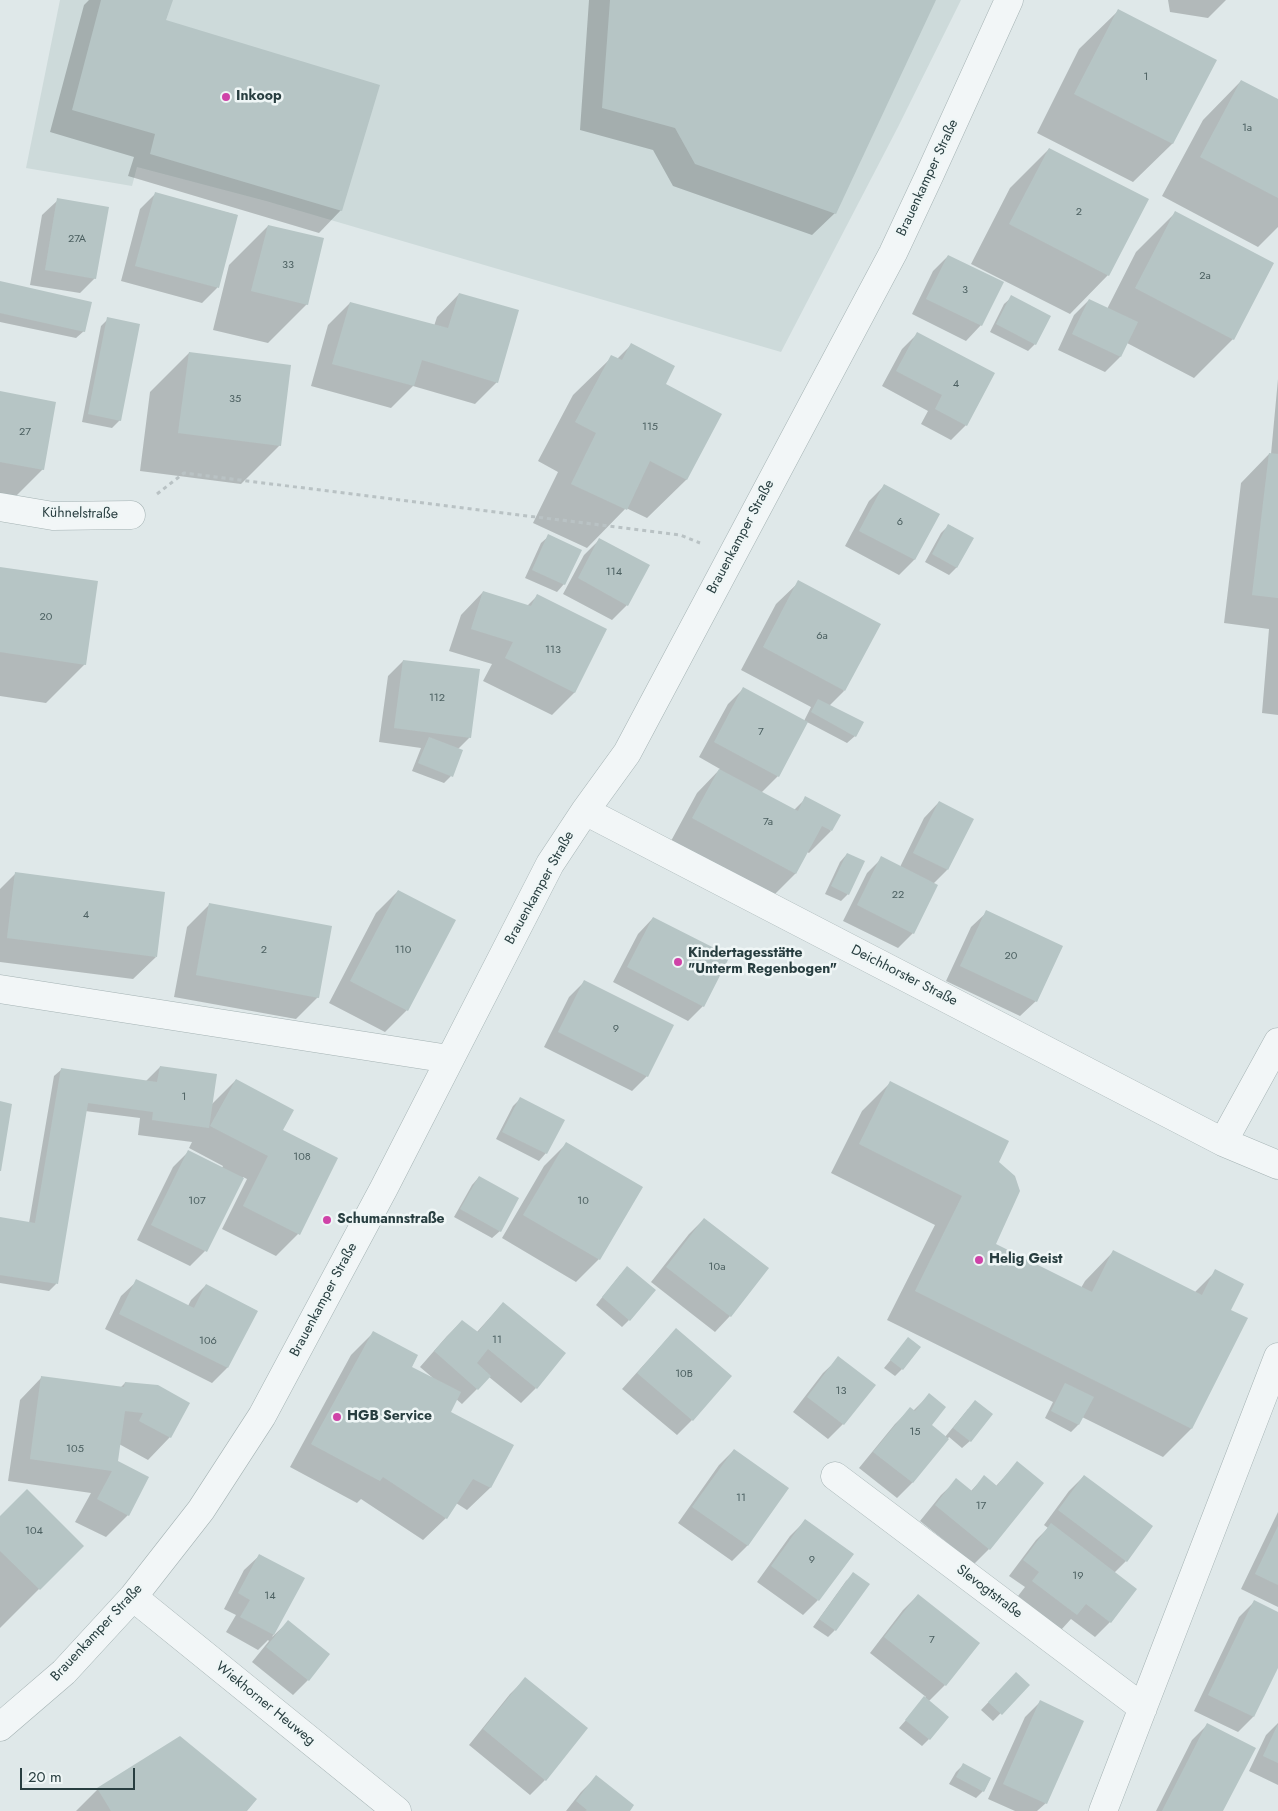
<!DOCTYPE html>
<meta charset="utf-8">
<style>
body{margin:0}
#map{position:relative;width:1278px;height:1811px;overflow:hidden;background:#dfe8e9;font-family:Jost,sans-serif}
canvas{display:block}
.scale{position:absolute;left:20px;top:1768px;width:115px;height:22px;box-sizing:border-box;border:2px solid #283e40;border-top:0;padding-left:6px;font-size:15px;line-height:18px;white-space:nowrap;color:#283e40;-webkit-text-stroke:4px #eff6f6;paint-order:stroke}
</style>
<div id="map">
<canvas width="1278" height="1811"></canvas>
<div class="scale">20 m</div>
</div>
<script>
const ctx = document.querySelector('canvas').getContext('2d');
ctx.lineJoin = 'round';
function fill(path, color) { ctx.fillStyle = color; ctx.fill(path, 'evenodd'); }
const poly = rows => new Path2D(rows.map(r => 'M' + r).join(''));
function stroke(path, color, width, dash) { ctx.strokeStyle = color; ctx.lineWidth = width; ctx.lineCap = dash ? 'butt' : 'round'; ctx.setLineDash(dash || []); ctx.stroke(path); }
function write(font, color, halo, rows, align = 'center') {
  ctx.font = font + ' Jost,sans-serif'; ctx.lineWidth = 5; ctx.setLineDash([]); ctx.textBaseline = 'middle'; ctx.strokeStyle = halo; ctx.fillStyle = color; for (const [text, x, y, turn = 0] of rows) {
    ctx.save(); ctx.translate(x, y); ctx.rotate((+turn || 0) * Math.PI / 180); ctx.textAlign = isNaN(turn) ? turn : align; if (halo) ctx.strokeText(text, 0, 0); ctx.fillText(text, 0, 0); ctx.restore();
  }
}
fill(poly([
 [60,0,961,0,898,127,781,352,266,201,137,167,132,186,26,168]
]), '#cddada');
fill(poly([
 [89,0,172,0,165,21,341,210,319,233,128,176,134,157,50,132,84,5],
 [589,0,935,0,835,213,812,235,673,186,653,150,580,130],
 [1168,0,1226,0,1208,18,1170,12],
 [1118,11,1215,60,1172,144,1133,182,1037,133,1079,49],
 [1241,81,1278,100,1278,227,1258,247,1162,196,1203,120],
 [1049,149,1108,275,1070,314,971,264,1010,188],
 [155,194,237,215,217,288,202,303,121,281,140,209],
 [58,200,95,278,80,293,30,285,42,215],
 [1175,213,1233,339,1194,378,1127,343,1120,357,1105,372,1058,350,1074,315,1089,300,1107,309,1136,252],
 [268,226,307,304,268,343,213,330,229,265],
 [948,256,1002,283,981,325,966,341,912,314,933,271],
 [0,282,84,331,76,338,0,322],
 [459,294,497,382,475,404,413,386,391,408,311,386,328,325,350,303,434,326,437,317],
 [1012,297,1035,344,1028,351,990,332,1004,304],
 [108,319,120,420,112,428,82,422,101,326],
 [917,334,966,425,951,440,921,424,928,411,882,386,902,349],
 [631,345,664,385,720,415,686,480,647,518,626,508,587,548,533,523,558,472,538,461,573,395,612,357,617,359],
 [189,353,280,445,241,484,140,471,150,392],
 [1278,379,1278,715,1262,713,1269,629,1224,623,1241,483,1269,454,1271,454],
 [0,393,43,469,4,508,0,507],
 [884,486,938,515,914,560,899,575,845,546,869,501],
 [949,525,972,538,956,568,949,575,925,562,941,533],
 [549,536,564,584,557,592,525,578,541,543],
 [599,540,627,605,612,620,563,594,584,555],
 [0,568,85,664,46,703,0,696],
 [799,582,844,691,829,706,855,736,847,743,807,722,778,776,761,793,794,810,806,798,831,831,809,853,807,852,795,874,773,896,671,841,697,793,720,769,699,757,728,704,743,689,804,721,811,707,741,670,776,604],
 [483,592,527,606,537,596,606,630,574,693,552,715,483,681,492,664,449,651,461,615],
 [403,661,470,737,458,749,451,776,444,783,412,771,421,748,379,742,388,676],
 [939,802,947,870,933,884,913,933,898,948,843,921,867,873,882,858,900,867,924,818],
 [847,854,848,894,841,901,825,894,840,862],
 [16,873,156,957,133,979,0,962,0,889],
 [398,891,407,1010,385,1032,329,1003,376,913],
 [210,904,318,997,296,1019,174,997,187,927],
 [987,912,1036,1001,1020,1016,946,981,971,927],
 [653,918,703,1006,688,1021,613,982,638,934],
 [584,982,647,1076,632,1091,544,1047,569,997],
 [160,1067,211,1105,236,1080,281,1130,298,1234,276,1256,222,1229,247,1179,243,1177,205,1251,190,1266,137,1240,173,1167,188,1152,222,1168,223,1166,189,1148,192,1142,138,1135,140,1118,85,1111,56,1284,49,1291,0,1283,0,1219,29,1223,54,1076,62,1069,145,1082],
 [890,1083,998,1162,994,1245,1081,1288,1085,1281,1113,1252,1194,1293,1216,1271,1229,1310,1191,1429,1163,1457,1082,1417,1078,1425,1071,1432,1045,1418,1053,1402,887,1320,935,1225,831,1173,862,1111],
 [520,1099,546,1153,539,1161,496,1139,513,1106],
 [567,1143,599,1259,576,1282,502,1238,544,1166],
 [479,1177,500,1231,492,1238,454,1217,472,1185],
 [704,1219,767,1268,730,1316,715,1332,651,1282,689,1234],
 [620,1275,629,1320,622,1327,596,1305],
 [137,1281,188,1306,191,1300,206,1285,257,1311,227,1368,212,1383,105,1329,121,1296],
 [503,1303,536,1388,521,1403,489,1377,462,1404,456,1399,449,1413,512,1445,490,1488,467,1510,456,1503,446,1518,423,1540,361,1499,357,1503,290,1467,351,1355,373,1333,410,1368,433,1378,420,1367,447,1336,462,1321,476,1333],
 [676,1329,692,1420,677,1435,622,1389],
 [908,1339,902,1369,895,1376,884,1368],
 [839,1358,874,1385,843,1424,828,1439,793,1412,823,1373],
 [42,1377,120,1388,125,1383,170,1437,148,1460,119,1444,116,1461,128,1515,106,1537,75,1522,91,1493,8,1481,20,1400],
 [929,1395,930,1425,945,1437,968,1409,970,1441,962,1448,949,1437,912,1483,897,1498,859,1468,895,1424,910,1409,913,1411],
 [734,1450,788,1488,747,1546,732,1561,678,1523,719,1465],
 [1017,1463,989,1549,974,1564,920,1521,941,1495,957,1480,971,1491,984,1477,996,1486],
 [1084,1476,1126,1561,1114,1573,1110,1622,1095,1637,1071,1619,1061,1630,1018,1596,1025,1587,1009,1576,1036,1540,1048,1528,1044,1525,1069,1491],
 [1278,1512,1278,1607,1241,1589],
 [0,1518,82,1546,0,1628],
 [805,1521,818,1600,803,1615,757,1582,790,1536],
 [260,1555,303,1579,272,1637,288,1622,329,1654,308,1680,293,1695,252,1662,269,1641,268,1640,258,1650,226,1632,236,1615,224,1609,244,1570],
 [854,1574,835,1630,828,1637,813,1627,846,1581],
 [918,1595,945,1685,929,1701,929,1739,922,1746,899,1728,926,1697,870,1653,903,1610],
 [1254,1602,1278,1613,1278,1665,1253,1717,1238,1732,1194,1711,1239,1617],
 [1016,1673,1028,1685,993,1721,981,1710],
 [525,1679,545,1780,530,1795,469,1745,510,1694],
 [1040,1702,1046,1803,1037,1811,1015,1811,988,1799,1025,1717],
 [1278,1723,1278,1785,1249,1771,1266,1735],
 [1207,1725,1222,1811,1156,1811,1192,1740],
 [180,1738,246,1811,76,1811,98,1789],
 [963,1765,983,1791,976,1798,949,1784,956,1772],
 [596,1777,628,1811,566,1811,581,1792]
]), '#0003');
fill(poly([
 [101,0,173,0,166,20,380,85,342,211,150,154,155,134,72,110],
 [610,0,936,0,836,214,695,164,675,128,602,108],
 [1118,9,1217,60,1173,144,1074,94],
 [1241,80,1278,99,1278,198,1200,157],
 [1049,148,1149,199,1109,276,1009,224],
 [155,192,238,215,219,288,135,266],
 [57,198,109,207,96,279,45,270],
 [1175,211,1274,263,1234,340,1135,288],
 [268,225,324,238,308,305,251,291],
 [948,255,1004,282,982,326,926,299],
 [0,281,92,302,85,332,0,313],
 [459,293,519,310,498,383,422,360,414,386,332,364,350,302,448,328],
 [1011,295,1051,316,1036,345,996,324],
 [1089,299,1138,322,1121,357,1072,334],
 [107,317,140,324,121,421,88,414],
 [917,332,995,373,967,426,935,409,942,395,896,371],
 [631,343,675,366,666,384,722,414,687,480,650,461,627,510,571,484,596,433,575,422,611,355,622,360],
 [189,352,291,365,281,446,178,433],
 [0,391,56,402,44,470,0,462],
 [1269,453,1278,454,1278,598,1252,595],
 [884,484,940,514,915,560,859,531],
 [948,524,974,538,957,568,932,554],
 [548,534,582,550,565,585,532,570],
 [599,538,650,565,628,606,578,578],
 [0,567,98,581,86,665,0,652],
 [798,580,881,624,845,691,763,647],
 [483,591,531,606,537,594,607,629,575,693,505,658,513,642,471,629],
 [403,660,480,669,471,738,394,728],
 [743,687,808,722,779,777,714,742],
 [818,699,864,722,856,737,811,712],
 [429,737,463,750,453,777,418,763],
 [719,769,798,811,805,796,841,815,832,831,822,826,796,874,692,818],
 [939,801,974,819,948,870,913,853],
 [847,853,865,861,849,895,831,886],
 [881,856,938,885,914,934,857,905],
 [15,872,165,892,157,957,7,938],
 [398,890,456,920,408,1011,350,981],
 [209,903,332,926,319,998,196,975],
 [986,910,1063,946,1037,1002,960,966],
 [653,917,730,956,704,1007,627,967],
 [584,980,674,1025,648,1077,558,1032],
 [160,1066,217,1074,209,1128,152,1120,153,1112,88,1103,58,1284,0,1275,0,1217,35,1223,61,1068,157,1082],
 [236,1079,294,1110,283,1130,338,1158,300,1235,243,1206,268,1156,210,1126],
 [890,1081,1009,1141,999,1162,1015,1176,1020,1191,996,1244,1092,1292,1113,1250,1202,1295,1215,1269,1244,1284,1231,1310,1248,1318,1192,1429,915,1291,962,1196,859,1144],
 [520,1097,565,1120,547,1154,502,1132],
 [0,1101,12,1104,1,1171,0,1171],
 [566,1142,643,1187,600,1260,523,1215],
 [188,1150,244,1178,207,1252,151,1225],
 [479,1176,519,1198,501,1232,460,1209],
 [704,1218,769,1268,731,1317,666,1267],
 [627,1266,656,1290,630,1321,602,1297],
 [136,1279,194,1308,206,1284,258,1311,228,1368,119,1314],
 [503,1302,566,1353,537,1389,488,1349,477,1363,491,1376,478,1390,434,1351,462,1320,478,1332],
 [676,1328,732,1376,693,1421,637,1373],
 [373,1331,418,1355,412,1367,461,1392,451,1412,514,1445,491,1488,473,1479,447,1519,383,1477,380,1481,311,1444],
 [908,1337,921,1347,903,1370,890,1360],
 [838,1356,876,1385,844,1425,807,1397],
 [41,1376,124,1387,125,1382,158,1385,190,1403,171,1438,139,1421,143,1413,125,1411,118,1461,149,1477,129,1516,97,1499,112,1471,30,1459],
 [1065,1383,1094,1397,1079,1425,1051,1411],
 [929,1393,946,1407,932,1425,949,1439,913,1483,873,1452,910,1407,915,1411],
 [975,1400,993,1414,971,1442,953,1428],
 [734,1449,789,1488,748,1546,692,1507],
 [1017,1461,1044,1483,990,1550,935,1505,956,1478,972,1491,984,1475,997,1486],
 [1084,1475,1153,1526,1127,1562,1058,1510],
 [27,1489,84,1546,40,1590,0,1551,0,1516],
 [805,1519,854,1554,819,1601,771,1566],
 [1051,1523,1137,1589,1111,1623,1086,1604,1077,1615,1032,1581,1039,1572,1023,1560],
 [1278,1526,1278,1585,1255,1574],
 [259,1554,305,1578,274,1635,240,1617,250,1600,238,1593],
 [853,1572,870,1584,836,1631,819,1619],
 [918,1594,980,1643,946,1686,884,1637],
 [1254,1600,1278,1612,1278,1668,1254,1717,1208,1695],
 [288,1620,330,1654,309,1681,266,1647],
 [1016,1672,1030,1685,1002,1715,988,1702],
 [525,1677,588,1728,546,1781,483,1729],
 [924,1696,949,1717,930,1740,905,1720],
 [1040,1700,1084,1721,1047,1804,1003,1784],
 [1207,1723,1256,1748,1223,1811,1162,1811],
 [1278,1724,1278,1763,1263,1756],
 [180,1736,257,1799,247,1811,111,1811,97,1788],
 [963,1763,991,1778,984,1792,956,1777],
 [596,1775,634,1805,630,1811,585,1811,587,1810,576,1801]
]), '#b6c5c5');
const minor = poly([
 [0,507,53,516,131,515],
 [585,811,1223,1142,1278,1165],
 [0,989,449,1059],
 [1223,1142,1278,1042],
 [835,1476,1143,1708],
 [133,1597,397,1811],
 [0,1727,64,1672,133,1597,201,1510,262,1416,384,1188,550,864,585,811,627,753,893,253,930,174,1009,0],
 [1103,1811,1278,1357]
]);
stroke(minor, '#a4b2b3', 29);
stroke(poly([
 [157,494,184,473,680,535,700,543]
]), '#b9c2c4', 3, [4, 4]);
stroke(minor, '#f2f6f7', 28);
for (const [x, y, r, color] of [
 [226,97,5,"#cf43a8"],
 [678,962,5,"#cf43a8"],
 [327,1220,5,"#cf43a8"],
 [979,1260,5,"#cf43a8"],
 [337,1417,5,"#cf43a8"]
]) { const dot = new Path2D(); dot.arc(x, y, r, 0, 2 * Math.PI); ctx.fillStyle = color; ctx.fill(dot); stroke(dot, '#eff6f6', 2); }
write('11px', '#4c6061', null, [
 ["1",1146,77],
 ["1a",1247,128],
 ["2",1079,212],
 ["27A",77,239],
 ["33",288,265],
 ["2a",1205,276],
 ["3",965,290],
 ["4",956,384],
 ["35",235,399],
 ["115",650,427],
 ["27",25,432],
 ["6",900,522],
 ["114",614,572],
 ["20",46,617],
 ["6a",822,636],
 ["113",553,650],
 ["112",437,698],
 ["7",761,732],
 ["7a",768,822],
 ["22",898,895],
 ["4",86,915],
 ["2",264,950],
 ["110",403,950],
 ["20",1011,956],
 ["9",616,1029],
 ["1",184,1097],
 ["108",302,1157],
 ["107",197,1201],
 ["10",583,1201],
 ["10a",717,1267],
 ["11",497,1340],
 ["106",208,1341],
 ["10B",684,1374],
 ["13",841,1391],
 ["15",915,1432],
 ["105",75,1449],
 ["11",741,1498],
 ["17",981,1506],
 ["104",34,1531],
 ["9",812,1560],
 ["19",1078,1576],
 ["14",270,1596],
 ["7",932,1640]
]);
write('bold 14px', '#283e40', '#eff6f6', [
 ["Inkoop",236,97],
 ["Kindertagesstätte",688,954],
 ["\"Unterm Regenbogen\"",688,970],
 ["Schumannstraße",337,1220],
 ["Helig Geist",989,1260],
 ["HGB Service",347,1417]
], 'left');
write('14px', '#283e40', '#eff6f6', [
 ["Brauenkamper Straße",928,178,-65],
 ["Kühnelstraße",80,514,1],
 ["Brauenkamper Straße",741,537,-62],
 ["Brauenkamper Straße",540,888,-61],
 ["Deichhorster Straße",904,976,27],
 ["Brauenkamper Straße",324,1300,-62],
 ["Slevogtstraße",989,1592,37],
 ["Brauenkamper Straße",97,1633,-47],
 ["Wiekhorner Heuweg",265,1704,39]
]);
</script>
